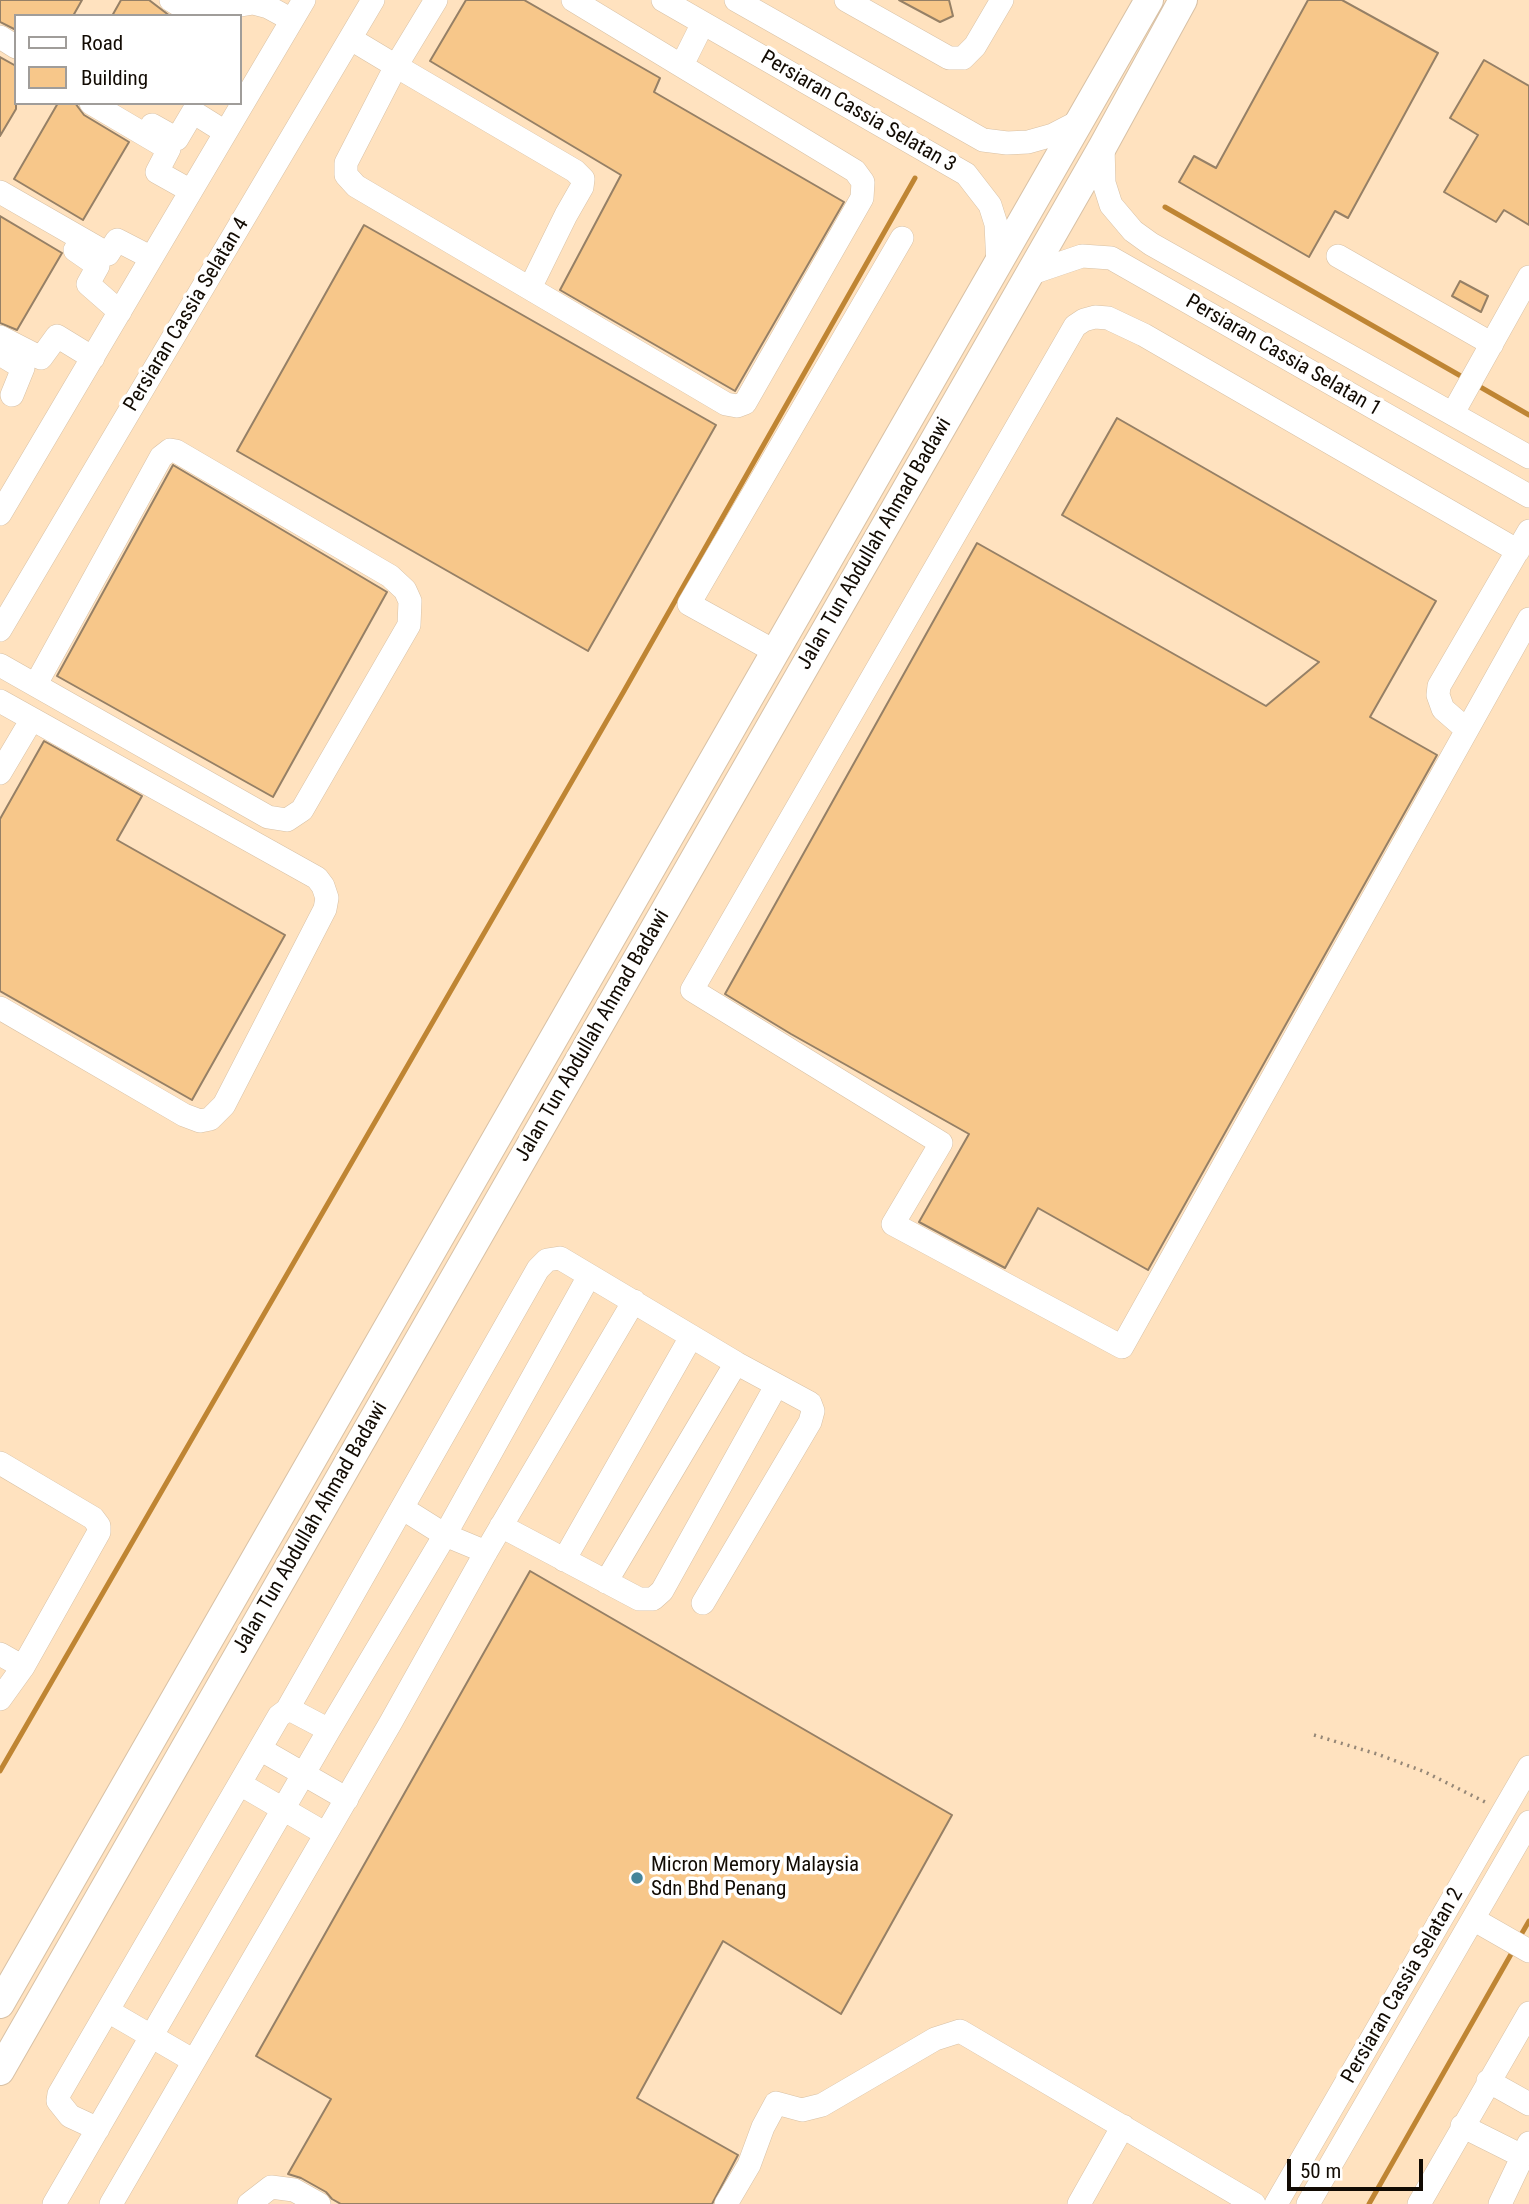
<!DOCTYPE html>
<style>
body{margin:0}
#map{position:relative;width:1529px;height:2204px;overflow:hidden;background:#feead3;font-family:"Roboto Condensed",sans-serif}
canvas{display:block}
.legend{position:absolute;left:14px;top:14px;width:228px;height:91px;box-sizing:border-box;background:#fff;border:2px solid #a09d9a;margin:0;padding:9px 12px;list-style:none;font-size:21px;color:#120b03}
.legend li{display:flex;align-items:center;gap:14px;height:35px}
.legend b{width:35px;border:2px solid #a09d9a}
.scale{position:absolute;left:1287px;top:2159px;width:136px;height:32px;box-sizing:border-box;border:4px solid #120b03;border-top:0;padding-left:9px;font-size:21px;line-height:24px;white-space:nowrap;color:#120b03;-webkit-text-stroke:5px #fff;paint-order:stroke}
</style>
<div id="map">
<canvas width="1529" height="2204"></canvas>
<ul class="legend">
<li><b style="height:9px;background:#fff"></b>Road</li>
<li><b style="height:19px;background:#f7c78a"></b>Building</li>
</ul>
<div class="scale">50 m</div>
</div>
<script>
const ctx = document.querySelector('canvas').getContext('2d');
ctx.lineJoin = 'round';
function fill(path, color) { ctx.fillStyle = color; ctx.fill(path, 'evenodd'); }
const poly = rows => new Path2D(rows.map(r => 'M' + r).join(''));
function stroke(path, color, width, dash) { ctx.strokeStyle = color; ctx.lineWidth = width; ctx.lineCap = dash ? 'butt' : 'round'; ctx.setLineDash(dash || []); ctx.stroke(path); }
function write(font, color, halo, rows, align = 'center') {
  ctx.font = font + ' "Roboto Condensed",sans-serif'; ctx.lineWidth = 7; ctx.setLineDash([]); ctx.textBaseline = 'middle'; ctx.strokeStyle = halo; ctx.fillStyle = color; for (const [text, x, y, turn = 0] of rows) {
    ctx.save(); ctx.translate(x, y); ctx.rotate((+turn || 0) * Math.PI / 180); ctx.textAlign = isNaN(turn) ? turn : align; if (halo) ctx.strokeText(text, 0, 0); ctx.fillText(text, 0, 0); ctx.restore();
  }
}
fill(poly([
 [0,0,1529,0,1529,2204,0,2204],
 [16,16,240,16,240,103,16,103]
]), '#ffe2bf');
stroke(poly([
 [1165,207,1466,379],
 [1475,384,1529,415],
 [0,1771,624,691,915,178],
 [1518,1940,1529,1921],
 [1369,2204,1514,1949]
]), '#bf8533', 5);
const building = poly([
 [0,0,82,0,73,16,16,16,16,30,0,22,0,0],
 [121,0,149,0,170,16,112,16,121,0],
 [466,0,524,0,660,78,654,92,844,202,735,391,560,290,621,175,430,61,466,0],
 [899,0,949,0,953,16,940,22,899,0],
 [1308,0,1342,0,1438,53,1348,218,1335,211,1309,257,1179,182,1194,156,1216,168,1308,0],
 [0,57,16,66,16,109,0,136,0,57],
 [1484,60,1529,86,1529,225,1504,210,1496,222,1444,192,1478,135,1450,118,1484,60],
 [58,103,75,103,84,115,129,142,83,220,14,179,58,103],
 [0,216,62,253,17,330,0,323,0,216],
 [364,225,716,425,588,651,237,451,364,225],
 [1460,281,1488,296,1481,312,1452,296,1460,281],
 [1117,418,1436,601,1370,717,1437,755,1148,1270,1038,1208,1005,1268,919,1222,969,1134,791,1034,725,994,977,543,1266,706,1319,662,1062,515,1117,418],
 [173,465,387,592,273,797,57,676,173,465],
 [44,741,142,796,117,840,285,935,192,1100,0,991,0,819,44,741],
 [530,1571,952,1815,841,2014,723,1941,637,2098,738,2155,712,2204,341,2204,332,2199,326,2192,301,2178,288,2174,331,2099,256,2056,530,1571]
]);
fill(building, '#f7c78a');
stroke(building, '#968066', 2);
const minor = poly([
 [171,0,197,16],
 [202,0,217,9,253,3,268,7,292,20],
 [663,0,966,174,990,205,996,224,998,266],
 [736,0,983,140,1007,143,1028,142,1053,135,1082,120],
 [846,0,949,58,963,58,975,46,1002,0],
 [0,37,16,47],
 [351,39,396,66,436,0],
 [682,65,703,23],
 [91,103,169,149,157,172,191,191],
 [152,125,177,139,193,112,225,132],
 [1103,146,1104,183,1111,205,1133,231,1151,244,1529,457],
 [0,192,108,254,117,240,150,257],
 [75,250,98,266,88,284,120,312],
 [1338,256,1492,344],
 [1029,274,1082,256,1111,258,1529,496],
 [530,288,566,215,582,187,583,179,575,171,396,66,346,163,346,175,356,186,726,404,737,406,745,403,862,198,863,182,855,171,573,0],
 [0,337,41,358,57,336,93,358],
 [0,354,23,368,12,395],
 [1453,413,1529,277],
 [0,514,304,0],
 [1518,551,1144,335,1108,318,1095,317,1084,320,1075,326,692,990,941,1143,893,1224,1122,1347,1529,619],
 [0,630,373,0],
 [776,652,689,604,902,238],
 [0,665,268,817,287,820,302,810,409,625,410,601,405,590,390,576,176,451,170,450,161,457,36,684],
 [0,701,317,878,323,886,327,898,325,909,224,1105,210,1119,200,1121,184,1115,0,1008],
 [1466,729,1443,709,1438,695,1439,686,1529,531],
 [0,773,32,719],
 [0,1463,93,1518,99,1526,99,1532,23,1667,0,1699],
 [402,1508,445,1535,486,1552],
 [501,1526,639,1599,653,1599,662,1591,776,1386],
 [564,1560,691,1337],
 [606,1582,736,1363],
 [0,1654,23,1667],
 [287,1710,538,1269,547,1260,560,1258,736,1363,810,1403,813,1411,810,1422,703,1603],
 [260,1749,347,1799],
 [240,1784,326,1834],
 [1473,1919,1529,1951],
 [108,2011,194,2061],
 [1488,2081,1529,2104],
 [1462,2126,1522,2156],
 [98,2129,70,2116,58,2101,59,2094,279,1716,287,1710,291,1710,329,1730],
 [54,2204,329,1730,445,1535,589,1276],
 [111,2204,391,1722,486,1552,634,1301],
 [249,2204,271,2187,294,2190,319,2204],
 [726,2204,749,2165,763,2127,776,2103,802,2110,822,2105,935,2039,960,2031,1254,2204],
 [1079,2204,1123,2126],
 [1276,2204,1529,1767],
 [1308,2204,1529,1822],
 [1419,2204,1529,2013],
 [1500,2204,1529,2143]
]);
const major = poly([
 [0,2004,1149,0],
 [0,2071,1103,146,1183,0]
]);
stroke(minor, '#d8c1a5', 24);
stroke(major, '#d8c1a5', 30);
stroke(poly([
 [1314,1735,1377,1754,1425,1772,1487,1803]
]), '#958777', 3.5, [2, 5]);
stroke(minor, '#fff', 23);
stroke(major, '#fff', 28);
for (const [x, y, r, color] of [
 [637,1878,7,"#458499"]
]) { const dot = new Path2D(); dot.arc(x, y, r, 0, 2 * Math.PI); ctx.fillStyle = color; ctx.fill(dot); stroke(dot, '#fff', 2.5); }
write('21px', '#120b03', '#fff', [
 ["Persiaran Cassia Selatan 3",858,112,30],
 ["Persiaran Cassia Selatan 4",187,315,-59],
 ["Persiaran Cassia Selatan 1",1283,356,30],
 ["Jalan Tun Abdullah Ahmad Badawi",875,544,-60],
 ["Jalan Tun Abdullah Ahmad Badawi",593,1036,-60],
 ["Jalan Tun Abdullah Ahmad Badawi",311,1528,-60],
 ["Persiaran Cassia Selatan 2",1403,1986,-60]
]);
write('21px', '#120b03', '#fff', [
 ["Micron Memory Malaysia",651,1866],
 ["Sdn Bhd Penang",651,1890]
], 'left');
</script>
